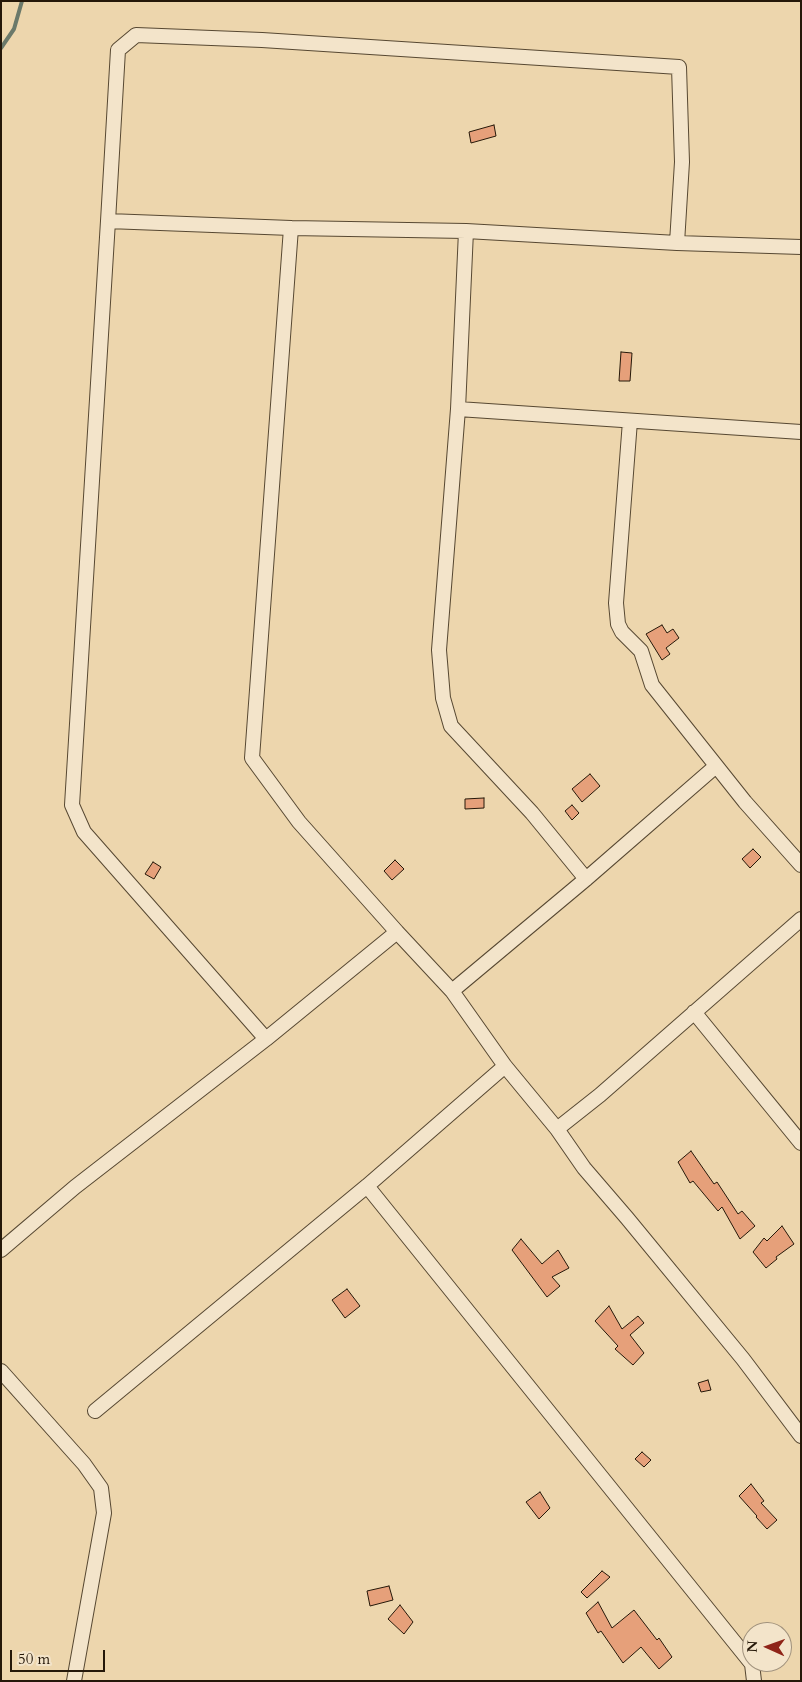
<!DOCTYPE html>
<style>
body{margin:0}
#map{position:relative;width:802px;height:1682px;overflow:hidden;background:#edd6ad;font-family:Cardo,serif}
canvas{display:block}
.frame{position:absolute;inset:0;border:2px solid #251809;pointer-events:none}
.north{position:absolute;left:742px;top:1622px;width:50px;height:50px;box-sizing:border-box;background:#f3e4ca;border:1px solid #a1927d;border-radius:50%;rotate:272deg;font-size:14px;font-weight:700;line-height:20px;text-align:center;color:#251809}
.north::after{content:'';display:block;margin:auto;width:18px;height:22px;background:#8f2418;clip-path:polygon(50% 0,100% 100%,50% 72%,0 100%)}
.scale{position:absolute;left:10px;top:1650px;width:95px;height:22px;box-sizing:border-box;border:2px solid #251809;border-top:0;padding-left:6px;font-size:15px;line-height:18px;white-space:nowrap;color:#251809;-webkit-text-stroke:4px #f3e4ca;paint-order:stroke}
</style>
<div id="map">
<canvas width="802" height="1682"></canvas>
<div class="frame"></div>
<div class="north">N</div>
<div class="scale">50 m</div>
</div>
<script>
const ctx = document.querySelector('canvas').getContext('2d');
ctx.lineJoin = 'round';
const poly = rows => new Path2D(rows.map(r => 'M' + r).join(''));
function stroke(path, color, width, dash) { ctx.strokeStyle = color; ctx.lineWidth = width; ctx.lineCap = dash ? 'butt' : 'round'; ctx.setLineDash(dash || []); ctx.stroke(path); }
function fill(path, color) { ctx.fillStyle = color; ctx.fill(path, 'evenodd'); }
stroke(poly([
 [1,48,14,29,22,1]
]), '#6b796a', 4);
const building = poly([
 [494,125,496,136,471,143,469,132,494,125],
 [621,352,632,353,630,381,619,381,621,352],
 [662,625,667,633,673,629,679,638,666,648,670,654,662,660,646,634,662,625],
 [590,774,600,786,582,802,572,789,590,774],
 [484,798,484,808,465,809,465,799,484,798],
 [572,805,579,813,572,820,565,811,572,805],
 [753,849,761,857,750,868,742,859,753,849],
 [395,860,404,869,392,880,384,871,395,860],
 [153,862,161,867,154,879,145,874,153,862],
 [691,1151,714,1184,717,1182,738,1214,742,1211,755,1226,740,1239,722,1207,718,1211,693,1181,690,1183,678,1162,691,1151],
 [782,1226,794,1244,776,1257,777,1259,766,1268,753,1252,764,1238,767,1241,782,1226],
 [521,1239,542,1264,558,1250,569,1268,552,1277,560,1286,547,1297,512,1250,521,1239],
 [347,1289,360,1306,345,1318,332,1300,347,1289],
 [609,1306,622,1329,638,1316,644,1323,630,1335,644,1353,633,1365,615,1349,618,1346,595,1321,609,1306],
 [708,1380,711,1390,701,1392,698,1383,708,1380],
 [642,1452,651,1460,644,1467,635,1459,642,1452],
 [751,1484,764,1501,761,1503,777,1520,767,1529,756,1517,757,1516,739,1496,751,1484],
 [540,1492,550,1508,539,1519,526,1502,540,1492],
 [602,1571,610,1577,587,1598,581,1592,602,1571],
 [389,1586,393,1600,370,1606,367,1591,389,1586],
 [598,1602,612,1628,634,1610,657,1640,659,1638,672,1657,659,1669,641,1647,623,1663,601,1631,598,1633,586,1613,598,1602],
 [400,1605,413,1622,404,1634,388,1619,400,1605]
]);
fill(building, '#e6a07a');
stroke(building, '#251809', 1);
const minor = poly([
 [108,221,118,50,136,35,262,40,679,67,682,162,677,243],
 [291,228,252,758,299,822,397,932,452,991,505,1066,557,1129,584,1168,627,1218,743,1359,801,1436],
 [466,231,458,409,439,650,443,698,451,726,532,813,586,879],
 [458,409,801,432],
 [630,421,616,603,618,624,622,632,641,651,652,685,745,802,801,865],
 [452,991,586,879,716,766],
 [694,1012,801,1143],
 [266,1039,84,832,72,805,108,221,291,228,466,231,677,243,801,247],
 [557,1129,600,1095,801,919],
 [367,1186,752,1664,754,1681],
 [1,1250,75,1187,266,1039,397,932],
 [1,1371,84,1464,101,1488,104,1513,74,1681],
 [95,1411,367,1186,505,1066]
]);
stroke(minor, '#574832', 16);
stroke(minor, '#f3e4ca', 14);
</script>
